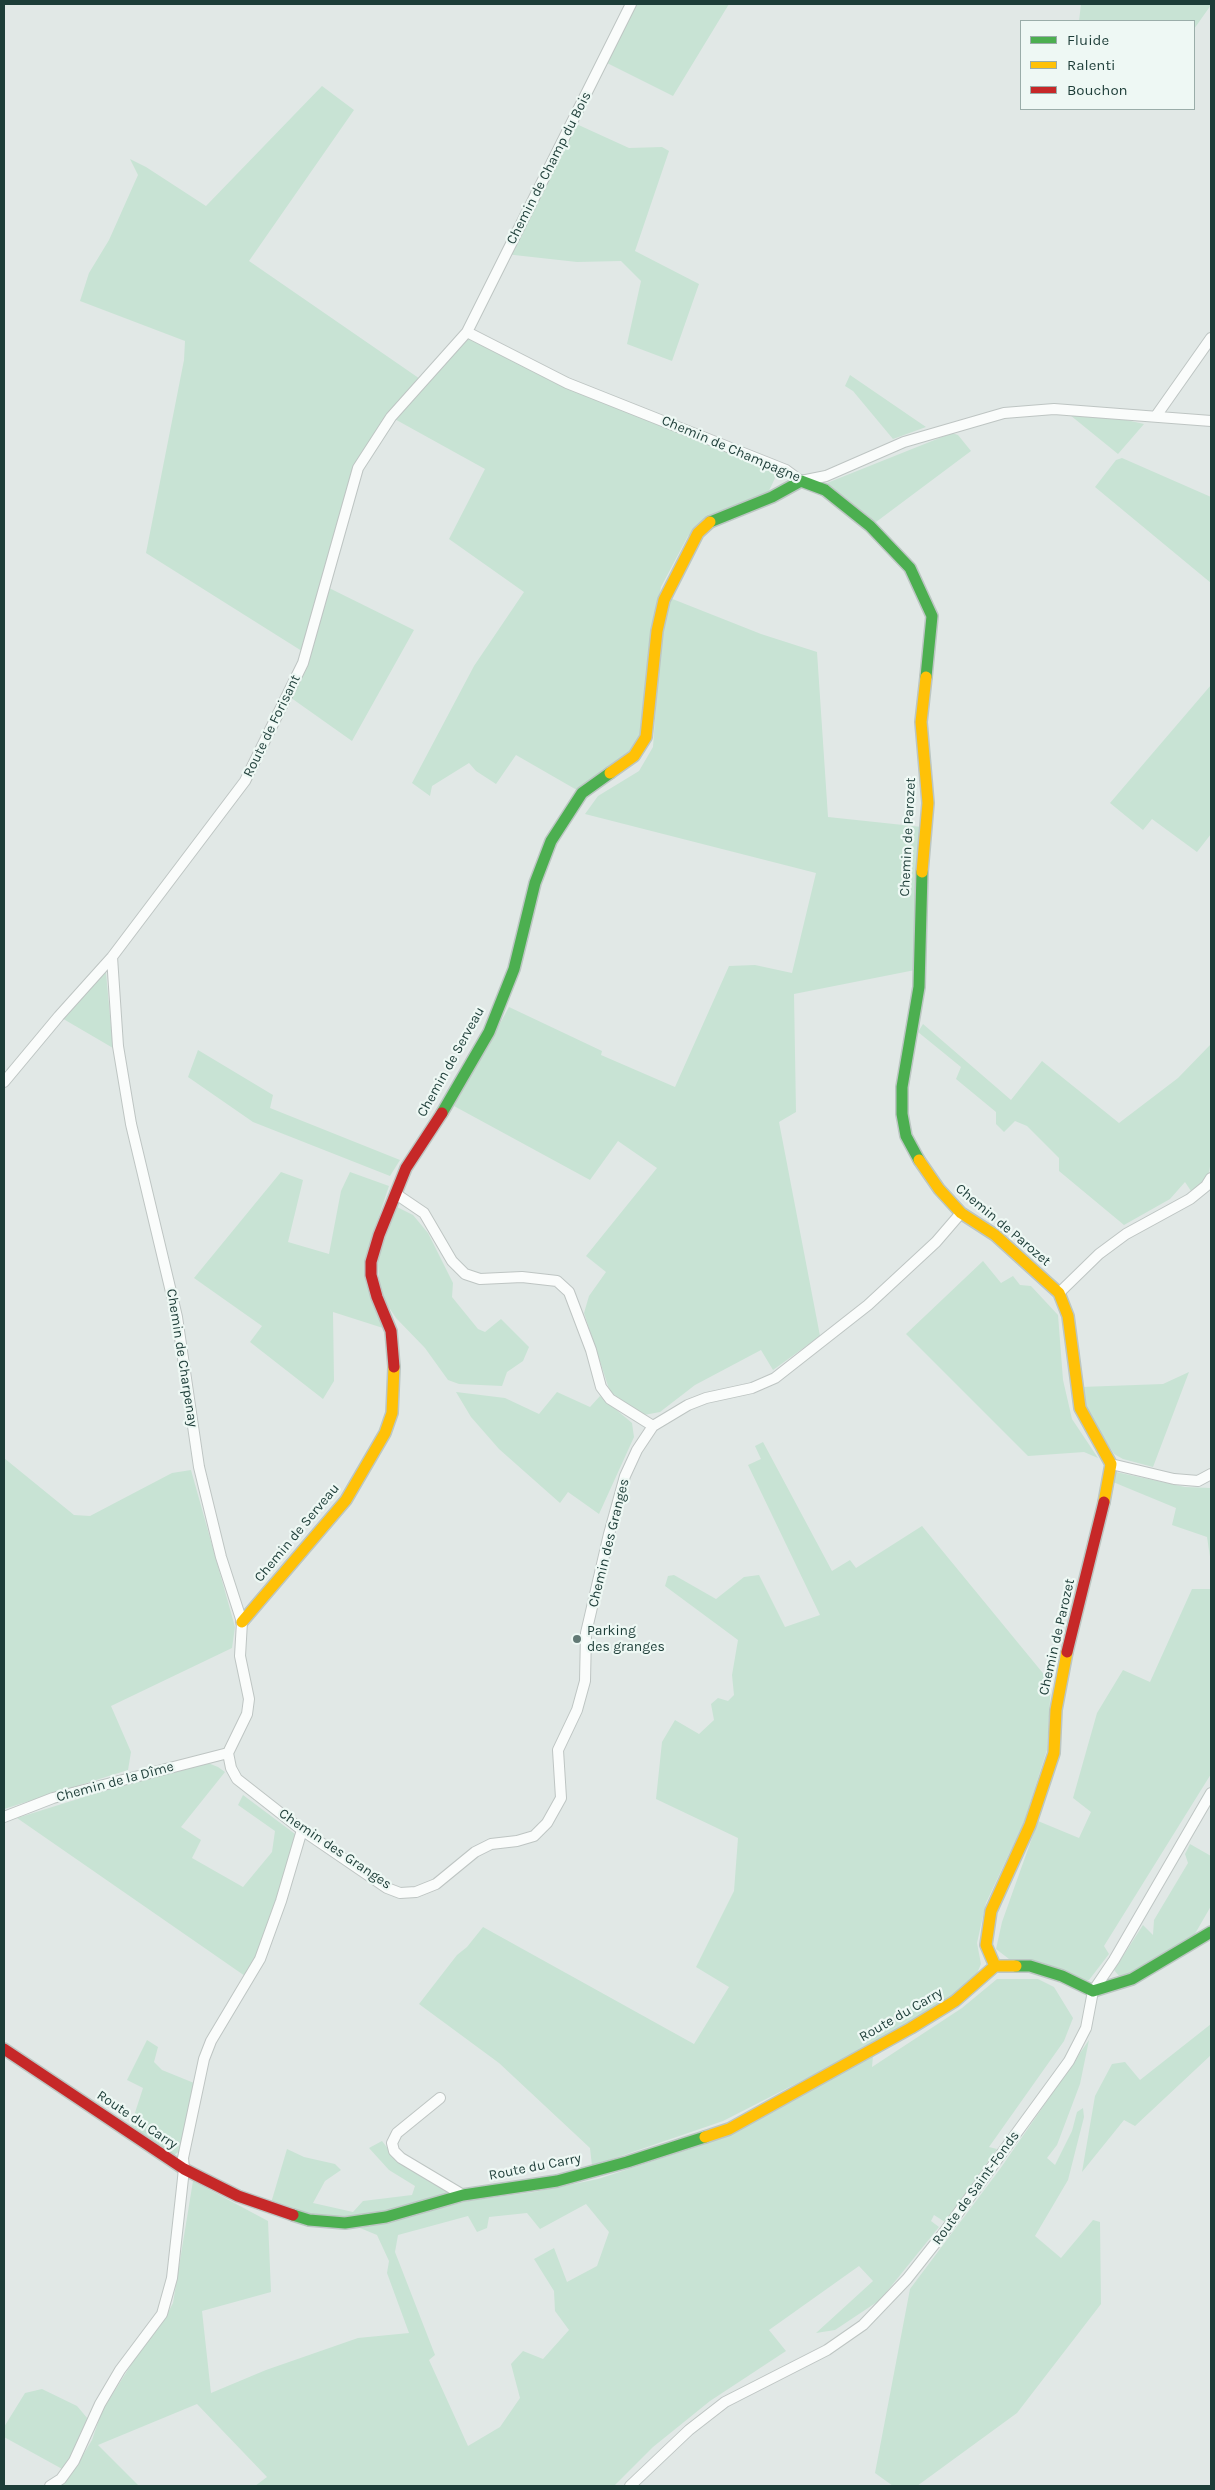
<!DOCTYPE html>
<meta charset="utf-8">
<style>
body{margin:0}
#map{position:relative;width:1215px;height:2490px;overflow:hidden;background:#e1e8e6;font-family:Karla,sans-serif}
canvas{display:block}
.frame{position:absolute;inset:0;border:5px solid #1d3d38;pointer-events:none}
.legend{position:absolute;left:1020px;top:20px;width:175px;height:90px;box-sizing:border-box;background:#eef8f4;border:1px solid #9aada9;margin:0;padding:6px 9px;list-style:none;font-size:15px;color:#1d3d38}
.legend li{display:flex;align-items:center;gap:10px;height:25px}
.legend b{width:25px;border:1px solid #9aada9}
</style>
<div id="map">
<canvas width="1215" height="2490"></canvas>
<div class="frame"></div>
<ul class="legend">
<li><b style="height:6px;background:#4caf50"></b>Fluide</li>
<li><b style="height:6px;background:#ffc107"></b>Ralenti</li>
<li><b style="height:6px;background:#c62828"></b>Bouchon</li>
</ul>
</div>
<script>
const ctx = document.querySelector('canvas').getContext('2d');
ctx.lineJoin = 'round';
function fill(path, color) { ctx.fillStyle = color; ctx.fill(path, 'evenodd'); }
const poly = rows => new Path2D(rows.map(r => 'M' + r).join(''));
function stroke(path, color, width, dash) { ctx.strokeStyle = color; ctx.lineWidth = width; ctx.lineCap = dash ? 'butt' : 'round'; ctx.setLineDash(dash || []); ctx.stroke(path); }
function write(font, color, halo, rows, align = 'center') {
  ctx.font = font + ' Karla,sans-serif'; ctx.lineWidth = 4.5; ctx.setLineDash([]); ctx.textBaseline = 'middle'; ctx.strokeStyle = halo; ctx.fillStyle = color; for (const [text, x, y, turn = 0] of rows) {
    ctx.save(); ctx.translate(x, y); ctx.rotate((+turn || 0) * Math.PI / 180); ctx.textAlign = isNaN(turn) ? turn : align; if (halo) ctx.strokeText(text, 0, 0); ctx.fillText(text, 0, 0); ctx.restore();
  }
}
fill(poly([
 [631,4,729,4,673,96,603,61],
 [1081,4,1211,4,1211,5,1194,29,1194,21,1079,21],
 [322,86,354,110,249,261,423,381,467,332,488,345,750,455,776,476,767,495,688,536,661,587,654,630,646,737,582,793,516,755,496,784,476,771,469,763,432,786,430,796,412,783,474,666,524,592,449,539,485,469,391,417,358,468,325,586,414,630,352,741,287,695,305,653,146,553,184,360,185,341,80,301,89,273,109,240,138,175,130,159,146,167,206,206],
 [572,122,629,148,662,147,669,151,635,251,699,284,672,361,627,344,641,281,621,261,577,262,505,254],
 [850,375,926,427,893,439,853,391,845,386],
 [1070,415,1122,419,1144,424,1118,454],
 [952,433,958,435,971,451,876,522,827,483],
 [1122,458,1211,497,1211,583,1095,487,1116,460],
 [670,598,761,634,817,652,828,817,922,827,915,970,794,994,796,1112,779,1122,820,1336,773,1370,761,1350,695,1385,660,1412,644,1415,610,1392,584,1313,589,1296,606,1272,586,1256,657,1168,618,1141,590,1180,454,1106,509,1007,602,1051,601,1055,675,1087,729,966,755,965,792,973,816,873,585,814,598,796,639,771,653,747,662,619],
 [1211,685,1211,834,1197,852,1152,819,1143,830,1110,803],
 [101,972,106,973,113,1048,60,1017],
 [923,1024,1011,1100,1042,1061,1119,1123,1178,1078,1211,1044,1211,1161,1208,1178,1191,1191,1185,1182,1170,1199,1124,1225,1059,1171,1059,1158,1027,1126,1015,1121,1004,1132,996,1124,996,1112,956,1079,961,1067,918,1032],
 [198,1050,273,1095,270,1108,400,1160,390,1176,253,1122,188,1077],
 [281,1172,303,1180,288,1242,329,1254,341,1191,350,1172,389,1186,375,1228,383,1328,333,1312,334,1381,323,1399,250,1342,262,1326,194,1278],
 [397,1207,413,1215,428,1233,453,1283,452,1297,478,1329,485,1332,501,1319,529,1347,523,1361,507,1372,502,1386,459,1384,448,1380,425,1348,396,1318,382,1297,377,1276,377,1259],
 [983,1261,1001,1283,1013,1276,1020,1285,1031,1286,1058,1315,1063,1380,1072,1419,1098,1458,1084,1452,1028,1456,906,1334],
 [1189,1372,1153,1467,1123,1459,1114,1454,1086,1410,1081,1387,1163,1384],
 [456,1392,505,1398,539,1414,557,1392,590,1407,600,1396,632,1423,634,1437,599,1514,568,1492,560,1503,499,1449,471,1417],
 [763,1442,832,1571,850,1560,856,1568,922,1526,1051,1683,1047,1750,1024,1822,986,1903,977,1943,981,1964,975,1978,944,2003,821,2071,723,2121,592,2166,590,2148,499,2063,419,2004,457,1955,467,1947,483,1927,694,2044,729,1987,696,1967,734,1891,738,1838,656,1799,662,1742,675,1720,699,1734,714,1720,711,1704,718,1698,728,1701,734,1695,732,1675,738,1640,665,1586,668,1576,674,1575,716,1599,744,1577,759,1575,785,1627,820,1615,748,1465,761,1459,755,1446],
 [4,1458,74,1515,90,1516,172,1473,191,1470,235,1627,232,1648,111,1706,131,1752,128,1770,4,1809],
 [1116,1472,1185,1487,1211,1488,1211,1563,1207,1537,1172,1525,1176,1508,1113,1482],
 [1192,1589,1211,1589,1211,1774,1104,1946,1109,1954,1089,1980,1081,1981,1009,1959,996,1949,1002,1922,1038,1821,1079,1838,1091,1812,1073,1798,1097,1713,1123,1670,1150,1682],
 [208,1763,218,1767,225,1772,181,1827,201,1840,192,1858,243,1887,272,1852,275,1831,238,1805,243,1795,295,1834,276,1904,255,1959,245,1976,17,1818,126,1784],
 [1190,1844,1211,1856,1211,1906,1192,1939,1127,1978,1119,1976,1114,1970,1143,1925,1153,1935,1154,1920,1188,1863,1185,1854],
 [997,1979,1038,1979,1054,1987,1073,2018,1064,2041,989,2147,997,2149,945,2222,934,2215,931,2221,939,2227,880,2300,835,2330,816,2333,873,2281,859,2266,769,2330,786,2351,710,2401,653,2447,614,2486,255,2486,267,2477,197,2404,98,2445,139,2486,59,2486,71,2475,92,2440,102,2411,134,2360,163,2322,173,2303,193,2181,268,2221,271,2292,202,2311,211,2393,266,2370,358,2338,409,2333,387,2273,389,2261,377,2235,360,2228,468,2201,534,2192,598,2179,726,2137,873,2056,872,2067,962,2008],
 [586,2204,609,2232,597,2266,567,2282,554,2248,534,2259,554,2291,555,2311,569,2330,543,2359,523,2351,511,2364,520,2398,500,2427,468,2446,429,2360,435,2355,395,2252,398,2235,468,2216,477,2232,487,2228,489,2217,527,2213,540,2229],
 [1211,2024,1211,2055,1135,2126,1124,2120,1082,2172,1095,2096,1112,2064,1125,2062,1140,2080],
 [147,2040,158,2047,154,2062,162,2070,194,2083,181,2150,173,2156,131,2125,143,2088,127,2080],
 [1089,2040,1080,2084,1057,2145,1047,2158,1055,2165,1072,2131,1077,2112,1083,2108,1084,2117,1068,2180,1035,2236,1061,2258,1093,2220,1100,2222,1101,2304,1017,2413,917,2486,893,2486,875,2473,910,2289,1000,2169],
 [382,2141,399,2163,449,2192,383,2214,339,2219,306,2217,271,2203,287,2149,304,2157,335,2164,341,2170,325,2181,313,2203,353,2212,363,2201,412,2195,415,2186,389,2170,369,2148],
 [42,2389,77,2406,88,2419,64,2470,4,2437,4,2427,25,2393]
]), '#c8e3d4');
const street = poly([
 [467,332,567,383,786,470,801,481,826,476,904,442,1004,413,1054,409,1211,421],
 [1156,416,1211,338],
 [112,957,118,1046,131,1124,177,1317,199,1467,221,1557,242,1622,240,1656,249,1699,247,1714,228,1753],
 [4,1082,59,1016,112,957,245,781,303,663,358,468,391,417,467,332,631,4],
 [396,1194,424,1213,452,1261,465,1274,480,1279,522,1277,557,1281,569,1292,591,1350,601,1387,610,1399,653,1426],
 [1059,1293,1099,1254,1126,1234,1190,1199,1206,1186,1211,1178],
 [1111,1464,1174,1479,1198,1481,1211,1474],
 [228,1753,231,1768,237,1779,302,1830,387,1888,400,1893,416,1892,436,1884,475,1852,491,1844,517,1841,534,1836,547,1823,561,1798,558,1750,577,1710,585,1681,586,1633,609,1534,625,1476,637,1450,653,1426,688,1405,706,1398,752,1388,775,1378,868,1305,936,1242,961,1213],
 [4,1817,53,1798,228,1753],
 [440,2098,397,2133,392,2143,394,2151,401,2158,463,2195],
 [50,2486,61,2479,74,2461,100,2404,120,2370,162,2314,172,2278,184,2169,183,2158,204,2059,211,2041,260,1959,281,1901,302,1830],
 [630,2486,689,2430,725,2402,827,2350,863,2325,907,2279,945,2231,1069,2061,1086,2028,1093,1991,1114,1960,1211,1793]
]);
const fast = poly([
 [710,522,772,497,801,481,825,490,870,526,910,568,932,616,926,677],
 [442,1113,489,1032,514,969,535,883,551,841,582,793,610,773],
 [919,1160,906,1136,902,1114,902,1087,919,987,922,872],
 [1016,1966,1030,1966,1062,1976,1093,1991,1132,1979,1211,1932],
 [293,2215,309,2220,345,2223,386,2217,463,2195,557,2181,627,2162,705,2137]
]);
const slow = poly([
 [610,773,634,756,646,737,657,631,664,600,698,533,710,522],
 [922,872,928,803,921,722,926,677],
 [919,1160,939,1189,961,1213,995,1235,1059,1293,1068,1316,1080,1408,1111,1464,1104,1502],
 [242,1622,346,1500,385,1433,392,1413,394,1367],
 [995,1966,986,1945,991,1911,1030,1825,1054,1753,1056,1710,1067,1652],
 [705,2137,729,2129,911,2028,955,2001,995,1966,1016,1966]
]);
const jam = poly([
 [394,1367,391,1331,377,1297,371,1275,371,1262,379,1235,406,1168,442,1113],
 [1067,1652,1104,1502],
 [4,2049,184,2169,238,2196,293,2215]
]);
stroke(street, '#bec5c3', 12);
stroke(fast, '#bcc6c3', 14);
stroke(slow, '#bcc6c3', 14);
stroke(jam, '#bcc6c3', 14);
stroke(street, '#fafcfb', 10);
stroke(fast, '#4caf50', 11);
stroke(slow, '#ffc107', 11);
stroke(jam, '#c62828', 11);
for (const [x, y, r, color] of [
 [577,1639,5,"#627975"]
]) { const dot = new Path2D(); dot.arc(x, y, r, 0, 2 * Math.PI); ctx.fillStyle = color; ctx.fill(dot); stroke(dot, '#eef8f4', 2); }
write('14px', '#1d3d38', '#eef8f4', [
 ["Chemin de Champ du Bois",549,168,-63],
 ["Chemin de Champagne",731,449,23],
 ["Route de Forisant",272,726,-64],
 ["Chemin de Parozet",908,837,-87],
 ["Chemin de Serveau",451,1062,-61],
 ["Chemin de Parozet",1003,1225,40],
 ["Chemin de Charpenay",182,1358,81],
 ["Chemin de Serveau",297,1533,-50],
 ["Chemin des Granges",609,1543,-76],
 ["Chemin de Parozet",1057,1637,-77],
 ["Chemin de la Dîme",115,1782,-15],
 ["Chemin des Granges",335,1849,34],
 ["Route du Carry",901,2015,-30],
 ["Route du Carry",137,2120,34],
 ["Route du Carry",535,2167,-11],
 ["Route de Saint-Fonds",976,2188,-54]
]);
write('14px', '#1d3d38', '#eef8f4', [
 ["Parking",587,1631],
 ["des granges",587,1647]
], 'left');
</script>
